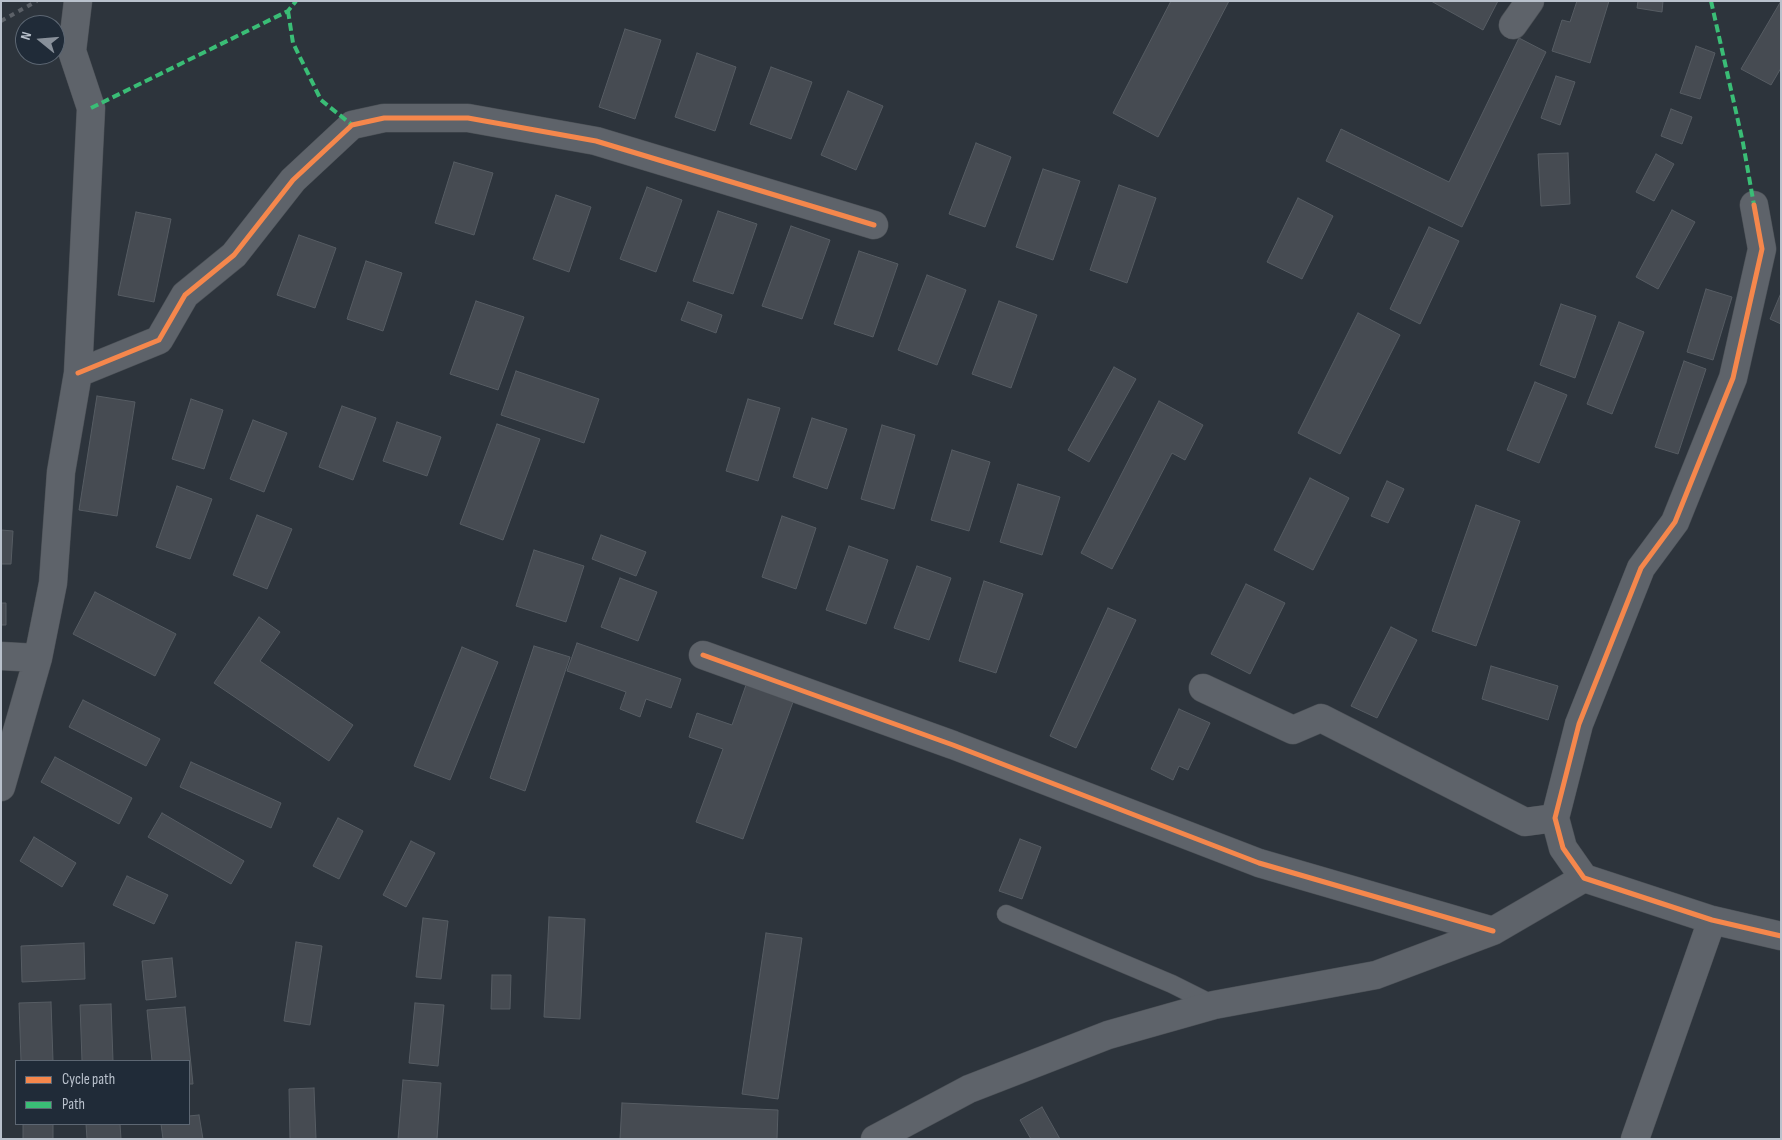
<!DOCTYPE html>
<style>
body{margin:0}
#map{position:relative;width:1782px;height:1140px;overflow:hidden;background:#2d343c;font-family:"Sofia Sans Condensed",sans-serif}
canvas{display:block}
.frame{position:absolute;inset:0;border:2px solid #b9c1cc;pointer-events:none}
.legend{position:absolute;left:15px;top:1060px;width:175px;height:65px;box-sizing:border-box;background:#202b38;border:1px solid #5d6773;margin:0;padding:6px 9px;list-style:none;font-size:15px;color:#b9c1cc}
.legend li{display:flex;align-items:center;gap:10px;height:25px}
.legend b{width:25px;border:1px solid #5d6773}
.north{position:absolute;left:15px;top:15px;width:50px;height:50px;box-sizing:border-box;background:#202b38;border:1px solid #5d6773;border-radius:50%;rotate:287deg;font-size:14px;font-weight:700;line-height:20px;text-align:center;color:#b9c1cc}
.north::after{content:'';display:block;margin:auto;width:18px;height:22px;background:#88909a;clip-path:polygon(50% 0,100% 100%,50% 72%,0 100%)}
</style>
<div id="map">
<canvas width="1782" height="1140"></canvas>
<div class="frame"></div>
<ul class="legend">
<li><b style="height:6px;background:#f5874c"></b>Cycle path</li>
<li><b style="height:6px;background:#3abd76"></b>Path</li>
</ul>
<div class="north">N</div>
</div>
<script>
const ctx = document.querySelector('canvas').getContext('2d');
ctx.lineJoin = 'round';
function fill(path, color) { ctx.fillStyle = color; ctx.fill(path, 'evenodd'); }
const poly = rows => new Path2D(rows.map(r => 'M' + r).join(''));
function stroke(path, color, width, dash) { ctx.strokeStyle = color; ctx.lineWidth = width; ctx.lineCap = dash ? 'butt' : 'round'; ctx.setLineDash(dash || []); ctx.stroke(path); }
const building = poly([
 [1171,1,1229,1,1158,137,1113,113,1171,1],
 [1431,1,1498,1,1483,30,1431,1],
 [1577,1,1609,1,1590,63,1552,51,1562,20,1570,22,1577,1],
 [1638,1,1663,1,1662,12,1637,8,1638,1],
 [1781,1,1781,68,1771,85,1741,69,1781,1],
 [625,29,661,40,635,119,599,107,625,29],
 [1519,38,1546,52,1462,227,1326,161,1341,129,1449,182,1519,38],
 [1696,46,1715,53,1700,99,1680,93,1696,46],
 [697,53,736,67,715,131,675,117,697,53],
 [771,67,812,82,791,139,750,124,771,67],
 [1556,76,1575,82,1560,125,1541,118,1556,76],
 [848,91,883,106,856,170,821,155,848,91],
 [1671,109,1692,117,1682,144,1661,136,1671,109],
 [976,143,1011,157,985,227,949,214,976,143],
 [1568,153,1570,204,1541,206,1538,154,1568,153],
 [1656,154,1674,164,1654,201,1636,192,1656,154],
 [454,162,493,173,474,235,435,223,454,162],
 [1043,169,1080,181,1053,260,1016,247,1043,169],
 [1119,185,1156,198,1127,283,1090,270,1119,185],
 [647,187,682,200,656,272,620,259,647,187],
 [556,195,591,207,569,272,533,259,556,195],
 [1298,198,1333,216,1302,279,1267,262,1298,198],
 [1672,210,1695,222,1658,289,1636,277,1672,210],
 [718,211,757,224,733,294,693,281,718,211],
 [136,212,171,219,154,302,118,295,136,212],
 [791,226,830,240,802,319,762,306,791,226],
 [1429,227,1459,241,1420,324,1390,309,1429,227],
 [299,235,336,248,315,308,277,295,299,235],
 [859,251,898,264,873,337,834,324,859,251],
 [366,261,402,273,383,331,347,319,366,261],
 [927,275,966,290,937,365,898,350,927,275],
 [1706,289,1732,297,1713,360,1687,352,1706,289],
 [1781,293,1781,324,1770,319,1781,293],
 [476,301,524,317,498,390,450,374,476,301],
 [999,301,1037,315,1011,388,972,374,999,301],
 [688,302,722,315,716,333,681,320,688,302],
 [1561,304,1596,316,1575,378,1540,365,1561,304],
 [1358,313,1400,335,1340,454,1298,433,1358,313],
 [1619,322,1644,332,1612,414,1587,404,1619,322],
 [1684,361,1706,369,1678,454,1655,447,1684,361],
 [1114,367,1136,379,1089,462,1068,450,1114,367],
 [516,371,599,399,584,443,501,415,516,371],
 [1535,382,1567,395,1539,463,1507,450,1535,382],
 [97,396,135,402,117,516,79,510,97,396],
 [191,399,223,410,204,469,172,459,191,399],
 [748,399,780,408,758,481,726,471,748,399],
 [1159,401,1203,425,1185,460,1172,453,1112,569,1081,553,1159,401],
 [342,406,376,418,353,480,319,467,342,406],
 [812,418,847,429,827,489,793,477,812,418],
 [253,420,287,433,264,492,230,479,253,420],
 [397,422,441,437,427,476,383,461,397,422],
 [497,424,540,439,503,540,460,524,497,424],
 [882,425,915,435,894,509,861,499,882,425],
 [952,450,990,462,969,531,931,520,952,450],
 [1310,478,1349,498,1313,570,1274,550,1310,478],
 [1387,481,1404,489,1388,523,1371,516,1387,481],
 [1018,484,1060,497,1042,555,1000,542,1018,484],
 [177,486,212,499,190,559,156,547,177,486],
 [1476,505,1520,521,1476,646,1432,631,1476,505],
 [257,515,292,529,267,589,233,575,257,515],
 [782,516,816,528,796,589,762,577,782,516],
 [1,530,13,531,11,564,1,564,1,530],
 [601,535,646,552,636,576,592,559,601,535],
 [849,546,888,560,866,624,826,610,849,546],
 [534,550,584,566,566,622,516,606,534,550],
 [917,566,951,578,929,640,894,628,917,566],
 [620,578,657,592,638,641,601,627,620,578],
 [984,581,1023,594,996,673,959,661,984,581],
 [1246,584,1285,603,1250,674,1211,654,1246,584],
 [95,592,176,634,155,676,73,634,95,592],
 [1,603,6,603,6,625,1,625,1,603],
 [1108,608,1136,620,1076,748,1050,736,1108,608],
 [259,617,280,632,260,661,353,725,329,761,214,683,259,617],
 [1391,627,1417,640,1377,718,1351,706,1391,627],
 [577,643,681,679,671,708,646,699,640,717,620,709,626,692,567,671,577,643],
 [534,646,570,657,525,791,490,778,534,646],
 [462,647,498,662,450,780,414,766,462,647],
 [1491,666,1558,686,1548,720,1482,699,1491,666],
 [746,685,793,702,743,839,696,822,723,749,689,737,697,713,732,725,746,685],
 [83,700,160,739,146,766,69,727,83,700],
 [1179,709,1210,723,1188,770,1179,766,1173,780,1151,769,1179,709],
 [55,757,132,798,119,824,41,782,55,757],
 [191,762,281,803,271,828,180,787,191,762],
 [162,813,244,861,231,884,148,837,162,813],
 [338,818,363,831,339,879,313,866,338,818],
 [34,837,76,863,62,887,20,861,34,837],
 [1020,839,1041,847,1022,899,999,891,1020,839],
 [411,841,435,853,406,907,383,895,411,841],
 [127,876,168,895,154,924,113,905,127,876],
 [549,917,585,919,580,1019,544,1017,549,917],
 [423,918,448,921,441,979,416,977,423,918],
 [766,933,802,938,778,1099,742,1094,766,933],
 [296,942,322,946,310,1025,284,1021,296,942],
 [84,943,85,979,22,982,21,946,84,943],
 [172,958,176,997,146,1000,142,961,172,958],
 [492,975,511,975,510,1009,491,1009,492,975],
 [51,1002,53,1061,21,1061,19,1003,51,1002],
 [415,1003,444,1005,438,1066,409,1063,415,1003],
 [111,1004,113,1061,82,1061,80,1005,111,1004],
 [185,1007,193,1084,189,1084,189,1061,152,1061,147,1010,185,1007],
 [403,1080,441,1083,437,1139,398,1139,403,1080],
 [314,1088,316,1139,290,1139,289,1089,314,1088],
 [622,1103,778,1110,777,1139,620,1139,622,1103],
 [1042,1107,1060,1139,1031,1139,1020,1120,1042,1107],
 [199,1115,203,1139,163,1139,161,1124,189,1124,189,1116,199,1115],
 [23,1124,53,1124,53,1139,23,1139,23,1124],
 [86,1124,120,1124,121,1139,87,1139,86,1124]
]);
fill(building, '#464b52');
stroke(building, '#565c63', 1);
const lane = poly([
 [1006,914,1172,984,1214,1005]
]);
const street = poly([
 [1513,25,1530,1],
 [1754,205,1762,249,1733,378,1675,522,1641,568,1579,724,1555,818,1563,848,1584,878,1712,920,1781,936],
 [78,373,159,340,185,295,234,255,293,180,352,125,384,118,468,118,596,141,874,225],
 [703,655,953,745,1259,863,1493,931],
 [1,656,38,658],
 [1203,688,1293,730,1321,718,1525,822,1555,818],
 [1,787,38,658,53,583,61,472,78,373,91,108,72,51,78,1],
 [875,1139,969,1089,1108,1035,1214,1005,1376,975,1493,931,1584,878],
 [1635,1139,1712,920]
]);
stroke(lane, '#4a4f55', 19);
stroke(street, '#4a4f55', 29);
stroke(lane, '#5e636a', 18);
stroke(street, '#5e636a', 28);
stroke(poly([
 [1,21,37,1]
]), '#5c6168', 4, [5, 5]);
stroke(poly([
 [1711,1,1743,143,1754,205],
 [288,11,293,43,321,100,352,125],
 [91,108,288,11,296,1]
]), '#3abd76', 4, [8, 4]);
stroke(poly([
 [1754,205,1762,249,1733,378,1675,522,1641,568,1579,724,1555,818,1563,848,1584,878,1712,920,1781,936],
 [78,373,159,340,185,295,234,255,293,180,352,125,384,118,468,118,596,141,874,225],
 [703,655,953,745,1259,863,1493,931]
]), '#f5874c', 5);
</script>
